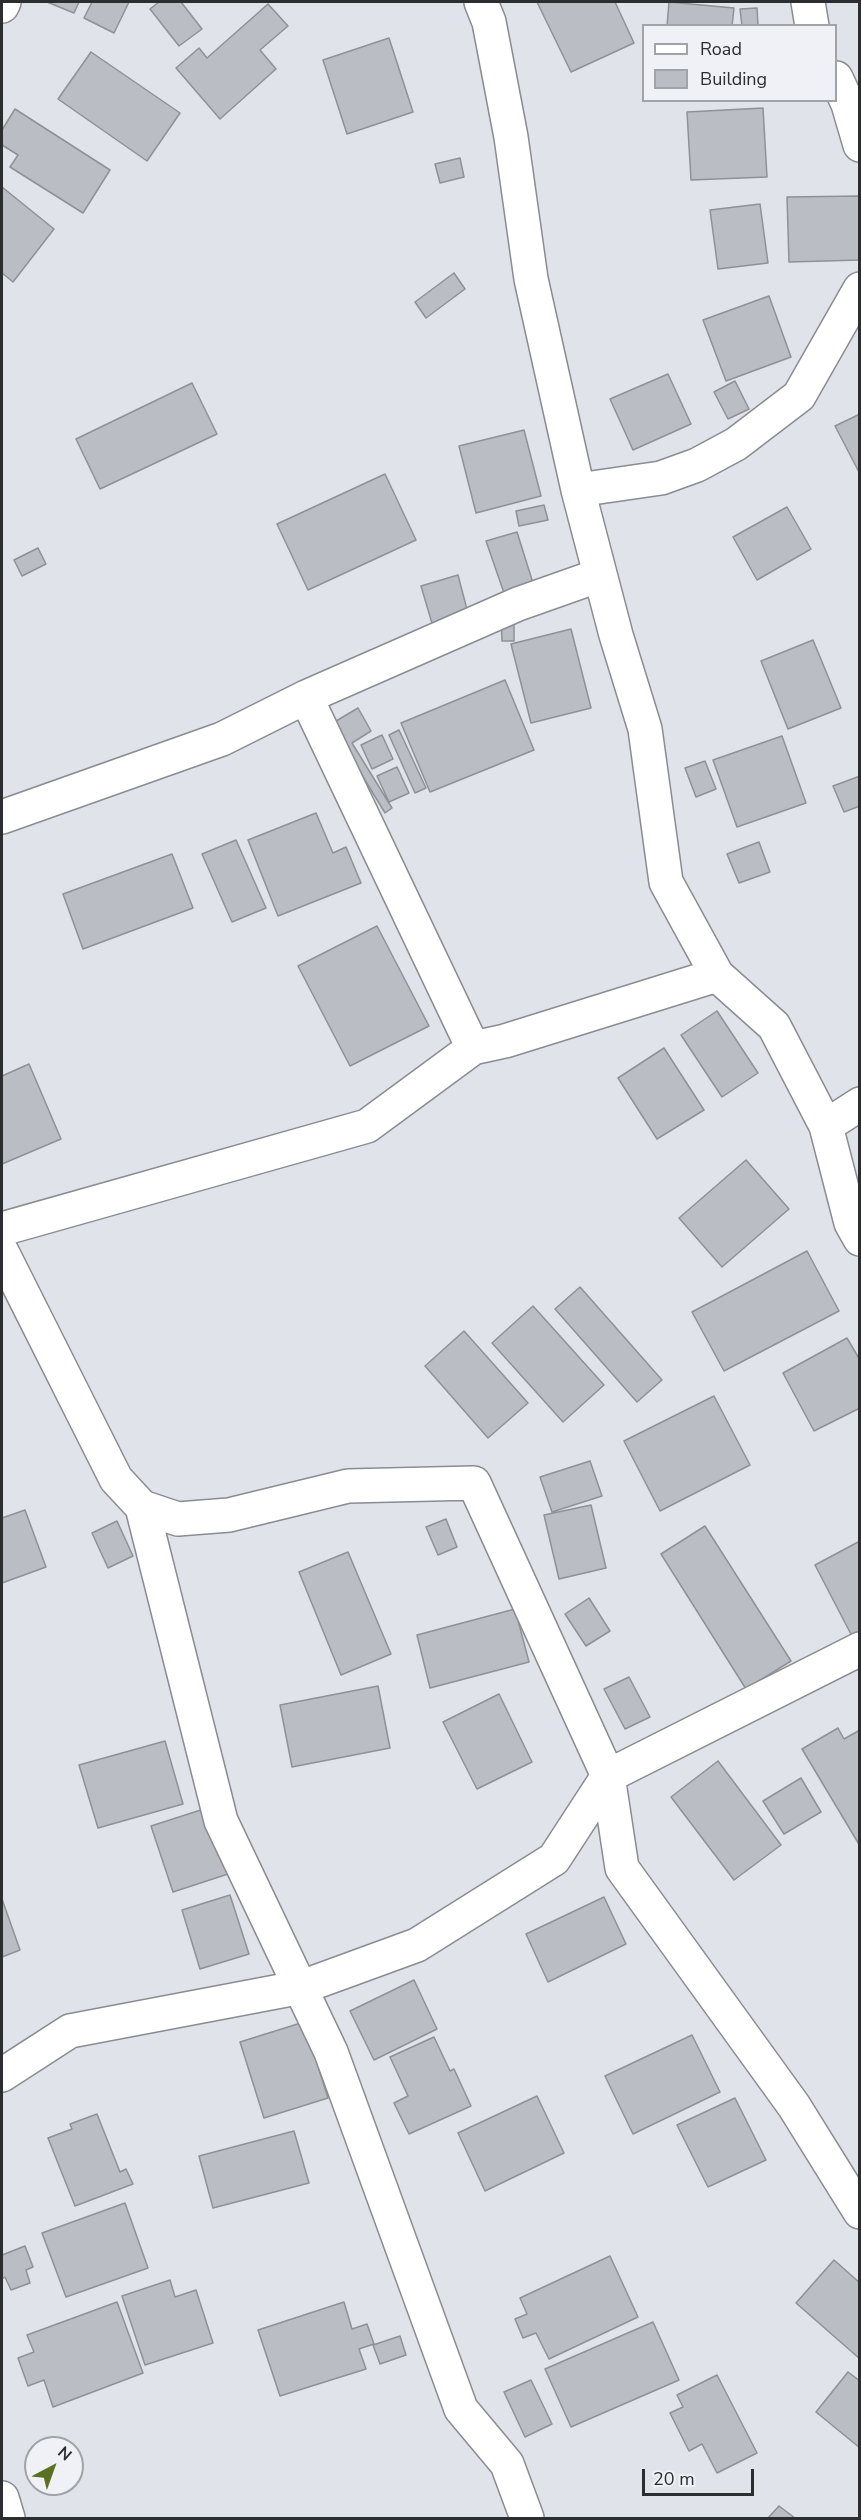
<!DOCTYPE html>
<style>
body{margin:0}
#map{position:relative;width:861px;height:2520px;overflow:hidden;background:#e1e3ea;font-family:"Nunito Sans",sans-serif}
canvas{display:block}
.frame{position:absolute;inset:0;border:3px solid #2c2d30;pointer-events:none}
.legend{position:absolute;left:642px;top:24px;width:195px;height:78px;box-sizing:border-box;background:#eff1f7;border:2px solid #a1a3a7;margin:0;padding:8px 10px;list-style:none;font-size:18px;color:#2c2d30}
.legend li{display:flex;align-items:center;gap:12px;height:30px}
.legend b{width:30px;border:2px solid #a1a3a7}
.north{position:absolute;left:24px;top:2436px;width:60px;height:60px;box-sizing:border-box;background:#eff1f7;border:2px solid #a1a3a7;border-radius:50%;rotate:41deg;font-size:16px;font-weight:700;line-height:24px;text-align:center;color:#2c2d30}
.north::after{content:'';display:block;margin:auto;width:21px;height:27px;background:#5a7122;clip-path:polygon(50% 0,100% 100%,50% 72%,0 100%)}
.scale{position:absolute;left:642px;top:2469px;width:112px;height:27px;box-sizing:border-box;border:3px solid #2c2d30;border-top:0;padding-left:8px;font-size:18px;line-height:21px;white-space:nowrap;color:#2c2d30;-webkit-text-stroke:4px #eff1f7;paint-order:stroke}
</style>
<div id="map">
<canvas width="861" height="2520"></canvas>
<div class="frame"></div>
<ul class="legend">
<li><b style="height:8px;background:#fff"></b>Road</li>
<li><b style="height:16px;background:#bbbdc4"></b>Building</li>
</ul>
<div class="north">N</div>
<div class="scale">20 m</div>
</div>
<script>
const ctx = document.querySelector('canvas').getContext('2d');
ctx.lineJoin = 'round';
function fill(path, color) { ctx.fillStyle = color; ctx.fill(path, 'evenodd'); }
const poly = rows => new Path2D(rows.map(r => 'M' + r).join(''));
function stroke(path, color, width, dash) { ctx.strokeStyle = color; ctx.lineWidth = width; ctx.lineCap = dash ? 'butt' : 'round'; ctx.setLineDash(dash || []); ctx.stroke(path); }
const building = poly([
 [47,2,79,2,74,13,47,2],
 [92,2,129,2,114,33,84,18,92,2],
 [159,2,181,2,202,29,179,46,150,9,159,2],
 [537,2,615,2,634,43,571,72,537,2],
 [669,2,734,8,732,26,667,26,669,2],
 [268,4,288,26,260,50,276,69,220,119,176,68,199,48,207,58,268,4],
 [757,8,758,26,742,26,740,9,757,8],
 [389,38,413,112,347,134,323,60,389,38],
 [91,52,180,113,147,161,58,99,91,52],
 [763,108,767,177,691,180,687,112,763,108],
 [15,109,110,170,83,213,10,167,18,155,2,145,2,130,15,109],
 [460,158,464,177,440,183,435,164,460,158],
 [2,187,54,229,13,282,2,273,2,187],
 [860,196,860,260,789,262,787,197,860,196],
 [760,204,768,263,718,269,710,210,760,204],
 [454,273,465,289,426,318,415,302,454,273],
 [769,296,791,357,726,381,703,320,769,296],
 [668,374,691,424,633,450,610,399,668,374],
 [735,381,749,409,728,419,714,392,735,381],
 [192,383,217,434,100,489,76,439,192,383],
 [860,414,860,474,835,426,860,414],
 [524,430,541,496,476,513,459,446,524,430],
 [385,474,416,540,308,590,277,524,385,474],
 [544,505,548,520,519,526,516,511,544,505],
 [787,507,811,549,757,580,733,537,787,507],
 [517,532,533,583,504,593,486,541,517,532],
 [38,548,46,564,22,576,14,560,38,548],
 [458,575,470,621,434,630,421,586,458,575],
 [501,618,514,618,514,641,502,641,501,618],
 [571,629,591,708,531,723,511,644,571,629],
 [813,640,841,708,788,729,761,661,813,640],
 [505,680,534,750,430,792,401,723,505,680],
 [358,708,371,731,352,743,392,808,385,813,331,724,358,708],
 [399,730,426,788,415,793,389,735,399,730],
 [382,735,393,759,372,769,361,745,382,735],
 [782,736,806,803,737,827,713,760,782,736],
 [705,761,716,789,696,797,685,768,705,761],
 [397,767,409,793,389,802,377,776,397,767],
 [860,776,860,806,844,812,833,786,860,776],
 [316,813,333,853,346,847,361,883,278,916,248,840,316,813],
 [236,840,266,908,232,922,202,854,236,840],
 [759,842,770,872,739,883,727,854,759,842],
 [172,854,193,908,83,949,63,894,172,854],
 [377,926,429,1026,350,1066,298,966,377,926],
 [717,1011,758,1073,722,1097,681,1035,717,1011],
 [664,1048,704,1110,657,1139,618,1078,664,1048],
 [29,1064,61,1139,2,1164,2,1076,29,1064],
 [746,1160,789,1209,722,1267,679,1218,746,1160],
 [807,1251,839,1311,724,1371,692,1312,807,1251],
 [580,1287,662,1380,637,1402,555,1309,580,1287],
 [533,1306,604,1385,563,1422,492,1343,533,1306],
 [464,1331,528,1403,488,1438,425,1366,464,1331],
 [847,1338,860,1360,860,1408,814,1431,783,1373,847,1338],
 [714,1396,750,1465,660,1511,624,1441,714,1396],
 [590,1461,602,1496,552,1512,540,1477,590,1461],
 [591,1505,606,1568,559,1579,544,1515,591,1505],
 [25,1510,46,1567,2,1583,2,1518,25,1510],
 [446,1519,457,1547,438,1555,426,1527,446,1519],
 [117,1521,133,1556,108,1568,92,1533,117,1521],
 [705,1526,791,1661,746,1689,661,1554,705,1526],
 [860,1541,860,1637,854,1640,815,1565,860,1541],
 [348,1552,391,1654,341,1675,299,1572,348,1552],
 [589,1598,610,1631,586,1646,565,1614,589,1598],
 [515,1609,529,1662,430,1688,417,1635,515,1609],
 [629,1677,650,1717,625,1729,604,1689,629,1677],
 [378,1686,390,1748,292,1767,280,1705,378,1686],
 [499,1694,532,1762,477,1789,443,1722,499,1694],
 [838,1728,844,1739,860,1730,860,1846,802,1749,838,1728],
 [165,1741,183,1804,98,1828,79,1765,165,1741],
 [718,1761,781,1845,734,1880,671,1797,718,1761],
 [801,1778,821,1812,784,1834,763,1801,801,1778],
 [207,1808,228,1874,173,1892,151,1826,207,1808],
 [230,1895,249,1954,200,1969,182,1910,230,1895],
 [604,1897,626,1944,548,1982,526,1934,604,1897],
 [2,1899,20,1950,2,1957,2,1899],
 [414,1980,437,2029,374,2060,350,2011,414,1980],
 [304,2022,328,2098,264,2118,240,2042,304,2022],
 [692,2035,720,2092,633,2134,605,2076,692,2035],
 [434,2037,450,2071,454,2069,471,2106,409,2134,394,2103,408,2096,390,2057,434,2037],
 [537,2096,564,2153,485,2191,458,2133,537,2096],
 [735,2098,766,2160,708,2187,677,2125,735,2098],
 [97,2114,120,2172,126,2169,133,2184,75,2206,48,2138,72,2129,70,2124,97,2114],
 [294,2131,309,2183,213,2208,199,2156,294,2131],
 [125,2203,148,2268,66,2297,42,2233,125,2203],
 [25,2246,33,2267,26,2270,30,2283,11,2290,5,2277,2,2279,2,2255,25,2246],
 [610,2256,638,2317,549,2359,536,2333,523,2338,515,2319,527,2314,520,2298,610,2256],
 [834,2260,860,2283,860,2359,796,2303,834,2260],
 [170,2280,175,2297,196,2290,213,2343,145,2365,122,2296,170,2280],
 [117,2302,143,2373,53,2407,44,2380,28,2386,18,2358,34,2352,27,2335,117,2302],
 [344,2302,352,2329,367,2324,374,2344,359,2349,366,2369,280,2396,258,2330,344,2302],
 [653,2322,679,2380,571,2427,545,2369,653,2322],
 [400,2336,406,2355,380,2364,373,2345,400,2336],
 [848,2372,860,2381,860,2448,816,2412,848,2372],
 [717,2375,757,2453,717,2473,702,2444,689,2451,670,2413,683,2407,677,2395,717,2375],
 [531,2380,552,2424,525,2437,504,2392,531,2380],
 [779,2506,795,2518,768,2518,779,2506]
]);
fill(building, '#bbbdc4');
stroke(building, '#8f9197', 1.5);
const minor = poly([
 [481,2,489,22,511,137,531,279,578,490,616,635,645,729,666,882,717,975,774,1026,826,1126,851,1223,860,1239],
 [808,2,812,26],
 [2,6,4,2],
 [836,78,848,104,860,145],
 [578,490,661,478,697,465,736,444,799,396,860,289],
 [306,697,473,1048],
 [2,817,222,739,306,697,518,604,600,575],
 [826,1126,860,1104],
 [2,1229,367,1126,473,1048,505,1041,717,975],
 [2,1252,116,1479,142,1507,178,1519,229,1515,348,1486,474,1483,608,1776,622,1868,794,2106,860,2212],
 [142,1507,221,1821,331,2052,461,2409,507,2464,527,2518],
 [2,2075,70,2031,302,1987,417,1945,554,1859,608,1776,860,1649],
 [2,2498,8,2518]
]);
stroke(minor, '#8a8c92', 36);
stroke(minor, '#fff', 33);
</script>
